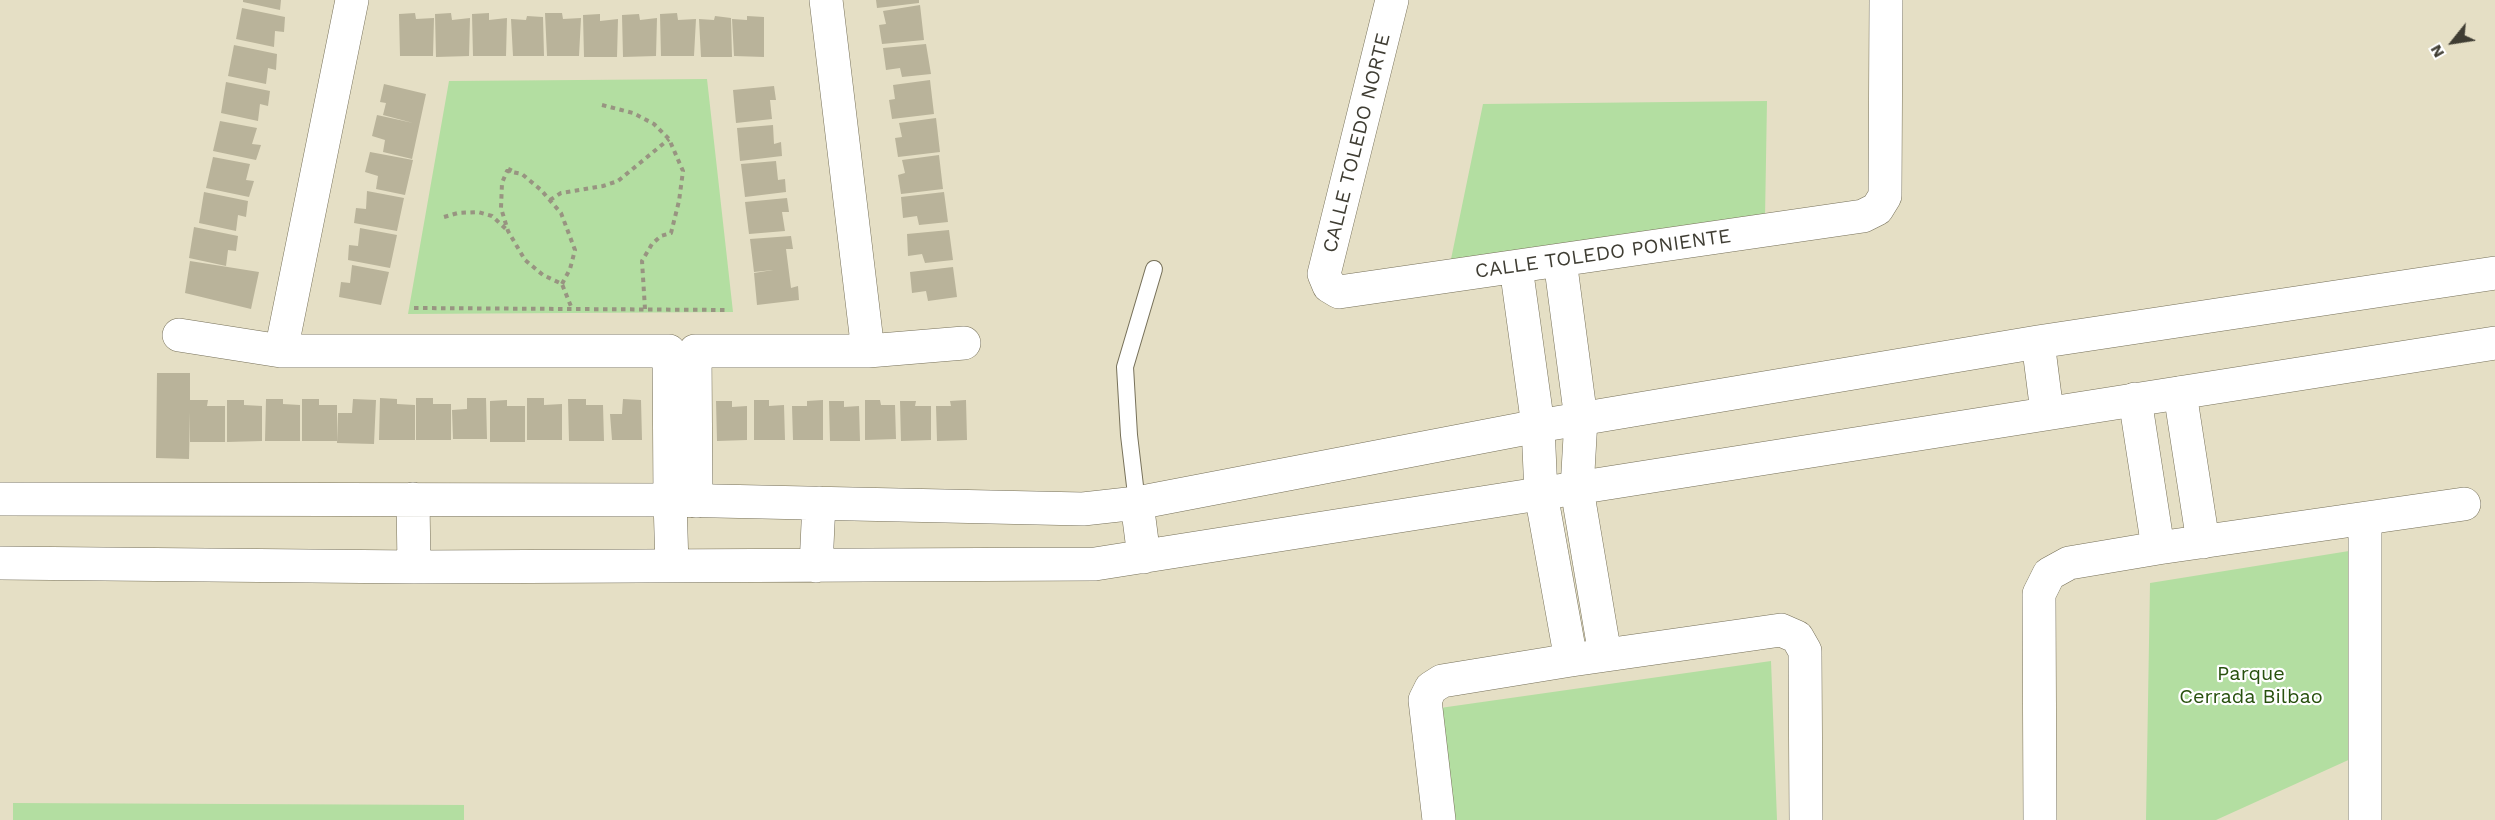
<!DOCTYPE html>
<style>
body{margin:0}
#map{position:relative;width:2495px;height:820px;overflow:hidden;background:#e5dfc5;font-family:"Work Sans",sans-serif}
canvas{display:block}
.north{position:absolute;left:2423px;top:12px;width:60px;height:60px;-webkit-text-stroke:4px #fff;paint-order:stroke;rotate:240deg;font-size:16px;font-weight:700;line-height:24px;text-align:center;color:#3f3d33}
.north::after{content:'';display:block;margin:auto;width:21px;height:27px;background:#3f3d33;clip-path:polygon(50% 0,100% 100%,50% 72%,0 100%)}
</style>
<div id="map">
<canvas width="2495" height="820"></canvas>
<div class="north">N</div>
</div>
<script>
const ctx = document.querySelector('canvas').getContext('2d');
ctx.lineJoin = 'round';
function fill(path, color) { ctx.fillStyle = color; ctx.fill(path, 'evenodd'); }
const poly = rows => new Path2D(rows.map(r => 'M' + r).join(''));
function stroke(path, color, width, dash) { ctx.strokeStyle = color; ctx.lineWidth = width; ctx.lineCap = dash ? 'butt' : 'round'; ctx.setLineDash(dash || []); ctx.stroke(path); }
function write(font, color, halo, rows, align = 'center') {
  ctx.font = font + ' "Work Sans",sans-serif'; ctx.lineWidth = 4.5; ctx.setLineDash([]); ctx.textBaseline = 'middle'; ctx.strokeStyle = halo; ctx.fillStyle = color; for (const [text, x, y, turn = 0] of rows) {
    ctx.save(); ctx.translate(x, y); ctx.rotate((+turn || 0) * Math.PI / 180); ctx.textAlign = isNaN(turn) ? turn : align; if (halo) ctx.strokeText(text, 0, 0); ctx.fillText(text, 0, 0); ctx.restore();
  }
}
fill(poly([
 [707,79,733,312,408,314,449,81],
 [1767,101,1765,218,1450,264,1483,104],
 [2349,551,2355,757,2216,820,2146,820,2150,583],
 [1771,661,1777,820,1454,820,1440,708],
 [13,803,464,805,464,820,13,820]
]), '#b3dea1');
fill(poly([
 [243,0,281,0,280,10,243,2],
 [876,0,919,0,919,3,877,8],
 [920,5,924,40,882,44,879,25,886,24,883,11],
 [242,8,285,17,284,32,275,31,274,47,236,39],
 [415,13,416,19,434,18,433,56,400,56,399,14],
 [451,13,452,20,470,18,469,56,436,57,435,14],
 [489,13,489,20,507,18,506,56,473,56,472,14],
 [545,13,562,13,563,19,581,18,579,56,547,56],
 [677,13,678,20,696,19,694,56,661,56,660,14],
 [600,14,600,21,618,19,617,57,584,57,583,15],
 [639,14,640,20,657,18,656,56,623,57,622,15],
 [527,16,543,17,544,56,513,56,511,19,526,20],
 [715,16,731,18,732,57,701,57,699,19,714,20],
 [747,16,764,17,764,57,734,56,732,19,747,20],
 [926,44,931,74,902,77,900,68,886,70,883,48],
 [234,45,277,54,276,70,268,68,266,84,228,76],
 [930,80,934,114,892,119,889,100,895,99,893,85],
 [226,82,270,91,268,106,260,104,258,121,221,113],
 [384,84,426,94,412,159,383,152,385,140,372,136,377,115,413,123,383,115,386,103,380,102],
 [774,86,776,100,770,100,772,119,736,123,733,90],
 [936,118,940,152,898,157,895,138,902,137,899,123],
 [220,121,257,128,252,144,261,145,256,160,213,151],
 [773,125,774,144,781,142,782,156,740,161,737,128],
 [370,152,413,160,405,195,376,189,378,176,365,172],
 [939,155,943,189,901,194,898,175,905,173,902,160],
 [213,157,250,164,246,180,254,181,249,197,206,188],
 [776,161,778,180,785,179,786,192,745,197,741,164],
 [367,191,404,198,397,231,354,223,356,208,366,209],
 [204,192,248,201,246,217,238,215,236,231,199,223],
 [944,192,948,222,919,225,917,216,903,218,901,197],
 [787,198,789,212,782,212,785,231,749,234,745,202],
 [194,227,238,236,236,251,228,250,226,266,189,258],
 [360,228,397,235,390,268,348,260,349,245,358,246],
 [949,230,953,260,925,263,922,254,908,256,907,234],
 [791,236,793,249,786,249,791,288,798,286,799,300,757,305,754,273,773,270,754,272,750,239],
 [190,261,259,272,251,309,185,293],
 [352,265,389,272,381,305,339,297,341,282,350,283],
 [953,267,957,297,928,301,926,291,912,293,910,272],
 [157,373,190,373,190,400,208,400,207,406,225,406,225,442,190,442,190,412,189,459,156,458],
 [380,398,397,399,397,404,415,405,415,440,379,440],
 [416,398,433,398,433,404,451,404,451,440,416,440],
 [467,398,486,398,487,439,453,439,452,410,467,409],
 [527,398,544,398,544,405,562,404,562,440,527,440],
 [266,399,283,399,283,404,300,405,300,441,265,441],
 [302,399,319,399,319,405,337,405,337,441,302,441],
 [353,399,376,400,374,444,337,443,338,413,352,413],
 [568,399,586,399,586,405,603,405,604,441,569,441],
 [623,399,641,400,642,440,612,440,610,414,622,414],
 [227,400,244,400,244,405,262,406,262,441,227,442],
 [507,400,507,406,525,406,525,442,490,442,490,401],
 [754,400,769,400,769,406,784,405,785,440,754,440],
 [823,400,823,440,793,440,792,406,807,406,807,401],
 [865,400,880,400,881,405,895,405,896,439,865,440],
 [966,400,967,440,937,441,936,406,951,406,950,401],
 [716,401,732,401,732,407,747,406,747,440,717,441],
 [829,401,844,401,844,407,859,406,860,441,830,441],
 [900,401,916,401,915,406,931,406,931,440,901,441]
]), '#b9b39a');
const service = poly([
 [1137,503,1129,435,1125,367,1154,269]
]);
const minor = poly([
 [826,0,868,351],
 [1392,0,1324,274,1329,286,1339,292,1863,216,1877,209,1885,196,1886,0],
 [1560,260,1581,419,1577,489,1605,655],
 [1516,267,1538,426,1541,494,1571,660],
 [179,335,281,351,669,351,670,500],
 [281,351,352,0],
 [2180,393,2203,542],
 [2135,399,2158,548],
 [696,501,695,351,868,351,964,343],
 [1439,820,1425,700,1431,688,1442,681,1571,660,1781,630,1797,637,1805,651,1806,820],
 [2040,820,2039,594,2049,574,2069,563,2158,548,2464,504],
 [2365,820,2365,519]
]);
const tertiary = poly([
 [2038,342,2047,412],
 [0,499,670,500,1083,509,1137,503,1538,426,2038,342,2495,273],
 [413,499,414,567],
 [670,500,672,566],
 [1137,503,1144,557],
 [0,563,414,567,1095,564,2495,343],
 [816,566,819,503]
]);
stroke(service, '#767059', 18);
stroke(minor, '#767059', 34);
stroke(tertiary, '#767059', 34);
stroke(poly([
 [602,105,633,113,654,124,669,139,683,171,679,201,671,233,661,236,652,244,642,261,645,309],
 [509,172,512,165],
 [550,200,561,193,603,186,618,181,669,139],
 [444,217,458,213,478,212,492,216,506,229],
 [562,284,570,269,575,250,561,213,541,190,522,174,507,171,502,183,501,208,508,231,525,260,543,275,562,284,572,309],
 [414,308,729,310]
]), '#989481', 4, [4.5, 4.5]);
stroke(service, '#fff', 16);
stroke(minor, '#fff', 33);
stroke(tertiary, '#fff', 33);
write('20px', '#3f3d33', '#fff', [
 ["CALLE TOLEDO NORTE",1357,143,-76],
 ["CALLE TOLEDO PONIENTE",1603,254,-8]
]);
write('20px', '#28510e', '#fff', [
 ["Parque",2251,674],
 ["Cerrada Bilbao",2251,697]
]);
</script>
